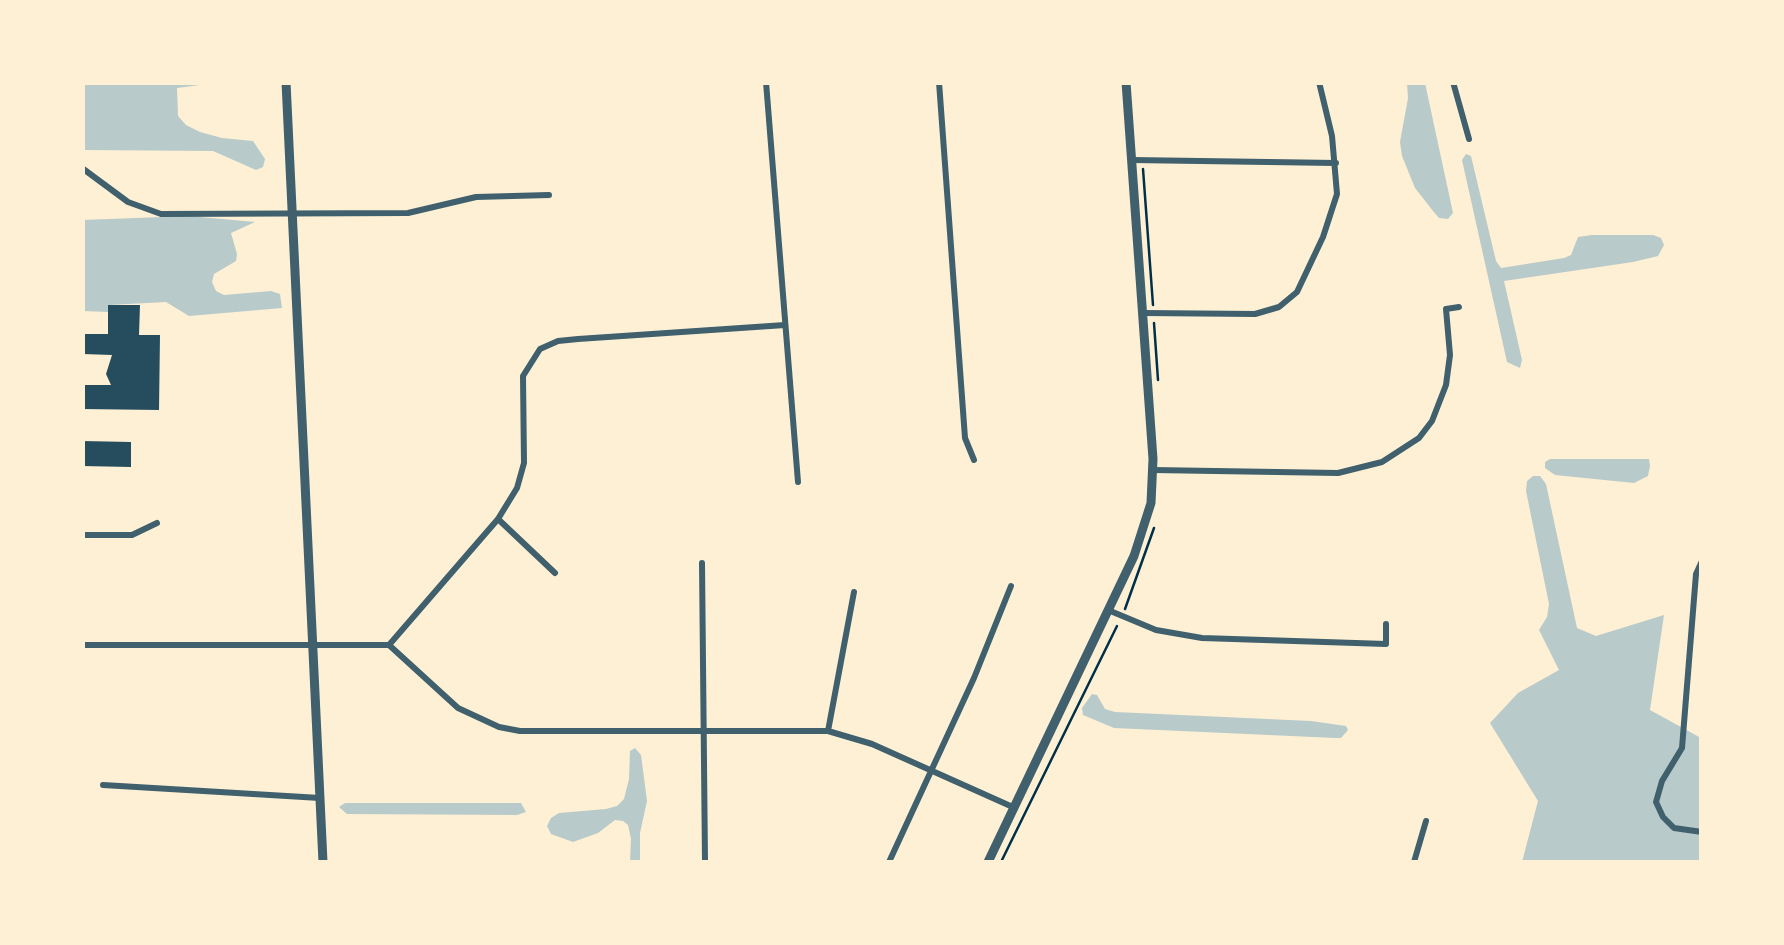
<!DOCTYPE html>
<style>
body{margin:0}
#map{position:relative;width:1784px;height:945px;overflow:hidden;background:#fdf0d5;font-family:"Source Sans 3",sans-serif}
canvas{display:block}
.frame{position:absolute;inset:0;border:85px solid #fdf0d5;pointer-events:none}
</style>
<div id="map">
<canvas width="1784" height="945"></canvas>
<div class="frame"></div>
</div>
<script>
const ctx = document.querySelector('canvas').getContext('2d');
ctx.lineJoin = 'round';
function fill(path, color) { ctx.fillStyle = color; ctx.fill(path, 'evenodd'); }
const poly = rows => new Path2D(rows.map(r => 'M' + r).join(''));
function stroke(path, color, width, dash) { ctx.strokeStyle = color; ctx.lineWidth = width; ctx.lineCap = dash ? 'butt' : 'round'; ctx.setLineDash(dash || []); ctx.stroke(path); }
fill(poly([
 [222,82,177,88,178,116,186,125,200,132,222,138,253,141,265,159,263,167,256,170,213,151,83,150,83,83],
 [1407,83,1425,83,1453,213,1448,219,1439,218,1433,211,1415,188,1402,156,1400,142,1408,98],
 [1466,154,1471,156,1496,261,1501,268,1564,258,1571,255,1578,237,1592,235,1653,235,1661,238,1664,245,1658,256,1633,262,1504,281,1522,360,1520,368,1507,362,1462,160],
 [189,216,255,222,231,233,237,254,236,261,214,274,212,282,216,291,224,295,271,291,280,294,282,308,189,316,166,302,109,305,108,312,83,311,82,220],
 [1550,459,1649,459,1650,466,1648,476,1634,483,1555,475,1545,468,1545,462],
 [1533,476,1540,476,1546,484,1577,628,1596,636,1664,615,1650,710,1701,738,1701,862,1522,862,1538,801,1490,723,1518,693,1559,670,1539,630,1547,617,1549,604,1526,491,1527,481],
 [1092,694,1097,695,1105,709,1115,712,1311,721,1346,726,1348,730,1341,738,1335,738,1114,728,1083,715,1082,708],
 [635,748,641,755,647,801,640,833,640,862,630,862,631,839,628,825,623,821,615,820,598,833,573,842,551,834,547,826,551,818,559,813,606,809,617,806,624,799,629,779,630,751],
 [345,803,521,803,526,812,517,815,347,814,339,807]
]), '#b9caca');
fill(poly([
 [108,305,140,305,139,335,160,335,159,410,82,409,82,385,111,385,106,374,112,355,82,354,82,334,108,334],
 [82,441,131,442,131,467,82,466]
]), '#264d5e');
stroke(poly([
 [1143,169,1153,305],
 [1154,323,1158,380],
 [1125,609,1154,528],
 [1001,862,1117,626]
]), '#003049', 2.5);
stroke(poly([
 [766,82,798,482],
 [939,82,965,438,974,460],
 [1453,82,1469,139],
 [1132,160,1336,163],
 [82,168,128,202,161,214,408,213,476,197,549,195],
 [1143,313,1255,314,1279,307,1297,292,1323,237,1337,194,1332,136,1319,82],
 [1153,470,1338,473,1382,462,1419,438,1432,421,1446,385,1450,355,1446,309,1459,307],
 [498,519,555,573],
 [82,535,132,535,157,523],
 [1702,561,1696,574,1682,748,1662,781,1656,802,1663,817,1674,828,1702,832],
 [702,563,705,862],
 [1108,610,1156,630,1202,638,1386,644,1386,624],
 [82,645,389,645,458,708,499,727,520,731,828,731,872,744,1015,808],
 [389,645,498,519,517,488,524,463,523,376,540,349,558,341,578,339,785,325],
 [828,731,854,592],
 [103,785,320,798],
 [889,862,974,678,1011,586],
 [1414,862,1426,821]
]), '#3f606c', 6);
stroke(poly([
 [286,82,323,862],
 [988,862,1134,556,1151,503,1153,459,1126,82]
]), '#3f606c', 9);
</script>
